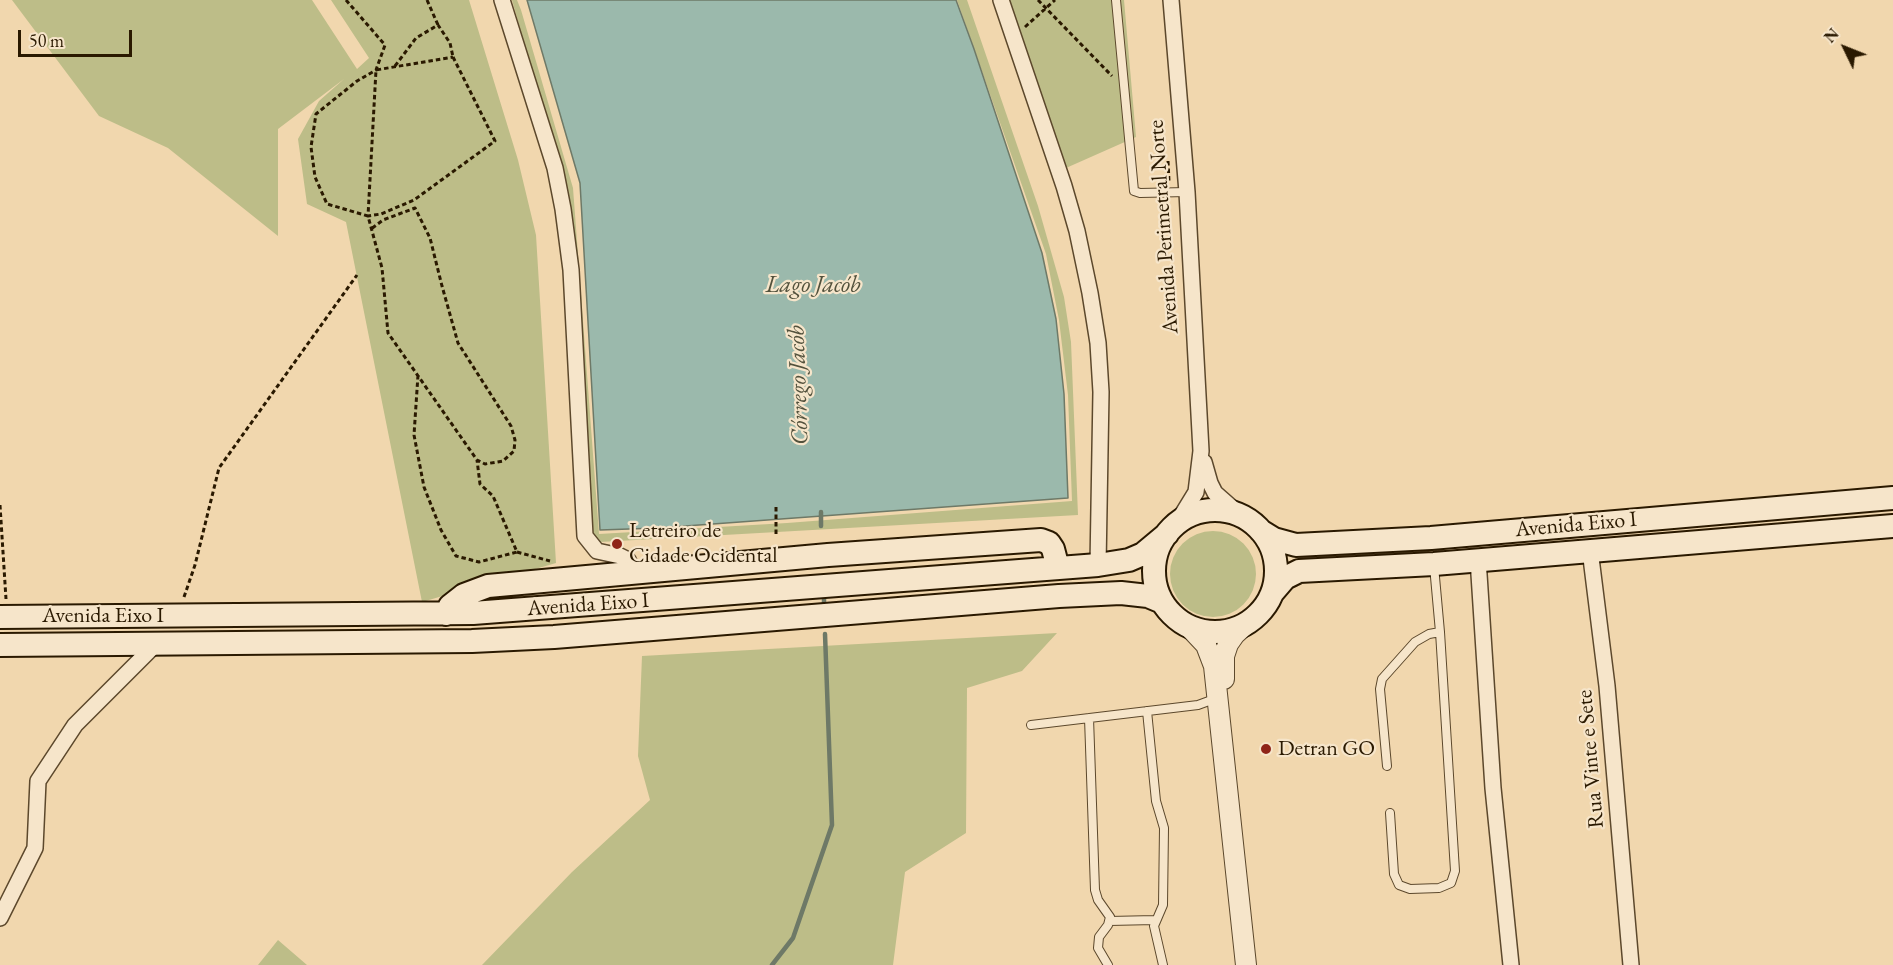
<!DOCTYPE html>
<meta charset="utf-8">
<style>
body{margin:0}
#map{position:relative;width:1893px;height:965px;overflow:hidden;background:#f1d7ae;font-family:"EB Garamond",serif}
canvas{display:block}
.north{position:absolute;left:1815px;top:18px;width:60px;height:60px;-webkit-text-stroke:4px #f6e5ca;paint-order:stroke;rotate:313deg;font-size:16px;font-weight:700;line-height:24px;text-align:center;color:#2a1900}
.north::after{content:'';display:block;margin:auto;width:21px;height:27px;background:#2a1900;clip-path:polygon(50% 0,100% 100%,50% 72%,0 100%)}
.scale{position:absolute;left:18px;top:30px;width:114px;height:27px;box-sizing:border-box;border:3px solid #2a1900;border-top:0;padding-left:8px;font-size:18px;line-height:21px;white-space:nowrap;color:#2a1900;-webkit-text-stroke:4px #f6e5ca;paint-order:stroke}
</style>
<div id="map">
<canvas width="1893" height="965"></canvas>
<div class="north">N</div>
<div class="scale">50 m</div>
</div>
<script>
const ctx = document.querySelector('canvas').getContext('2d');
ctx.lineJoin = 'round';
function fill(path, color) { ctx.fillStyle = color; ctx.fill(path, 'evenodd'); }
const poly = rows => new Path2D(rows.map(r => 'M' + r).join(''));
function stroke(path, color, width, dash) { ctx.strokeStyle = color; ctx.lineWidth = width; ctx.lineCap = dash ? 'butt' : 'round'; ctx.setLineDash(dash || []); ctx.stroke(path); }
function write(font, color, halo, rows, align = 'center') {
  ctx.font = font + ' "EB Garamond",serif'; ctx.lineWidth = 4.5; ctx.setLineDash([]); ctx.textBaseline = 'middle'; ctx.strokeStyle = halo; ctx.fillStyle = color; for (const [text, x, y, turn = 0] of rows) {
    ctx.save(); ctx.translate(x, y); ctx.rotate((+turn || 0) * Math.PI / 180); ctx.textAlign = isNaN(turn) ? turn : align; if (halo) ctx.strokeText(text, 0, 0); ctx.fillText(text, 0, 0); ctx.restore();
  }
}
fill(poly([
 [12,0,312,0,357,69,369,58,331,0,469,0,518,160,536,235,556,563,422,602,346,222,307,204,298,139,319,101,344,79,278,129,278,236,168,148,99,116],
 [512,0,517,0,521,10,573,188,599,534,787,523,1072,501,1068,395,1059,320,1046,254,957,0,967,0,1038,206,1064,297,1071,342,1078,515,600,542,590,537,565,189],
 [1005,0,1124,0,1136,137,1066,168],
 '1170 574a43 43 0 1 1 86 0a43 43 0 1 1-86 0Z',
 [1057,633,1022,671,967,688,966,833,905,872,893,965,482,965,572,872,650,800,638,756,642,656],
 [278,940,307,965,258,965]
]), '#bdbd88');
const water = poly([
 [527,0,956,0,974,49,1042,253,1056,319,1064,394,1068,498,658,528,600,530,580,183,527,0]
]);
fill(water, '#9bb9ac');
stroke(water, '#6e7967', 1.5);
stroke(poly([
 [821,512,821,526],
 [824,598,824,603],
 [772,965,793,938,832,825,825,634]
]), '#6e7967', 4.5);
const service = poly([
 [1116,0,1134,191,1140,193,1187,192],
 [1147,711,1156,801,1164,828,1163,905,1154,926,1163,965],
 [1089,718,1095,890,1098,900,1110,917,1108,925,1099,937,1098,948,1108,965],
 [1031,725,1198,705,1217,698],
 [1387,766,1380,689,1382,679,1415,642,1429,634,1440,632],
 [1390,813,1394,874,1399,885,1410,889,1439,888,1451,883,1455,871,1440,632,1434,566],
 [1109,921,1155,920]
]);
const minor = poly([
 [502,0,555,168,563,209,571,270,585,536,597,551,620,556,628,560,634,573],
 [1001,0,1064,186,1077,231,1090,293,1098,343,1101,392,1098,565],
 [1171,0,1187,192,1201,451,1196,492,1177,523],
 [1204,462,1210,483,1215,493,1240,515],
 [1590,550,1607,686,1631,965],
 [1478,559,1493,788,1511,965],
 [0,918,35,848,38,781,75,725,156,644]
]);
const tertiary = poly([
 [1189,627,1206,645,1214,666,1246,965],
 [1224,679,1224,656,1228,644,1235,634,1246,624]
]);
const secondary = poly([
 '1154 571a61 61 0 1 1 122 0a61 61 0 1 1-122 0Z',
 [1261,531,1274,539,1296,545,1431,538,1893,498],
 [1273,592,1285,578,1299,571,1434,564,1893,526],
 [446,614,450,606,464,595,488,586,828,555,1041,540,1049,543,1053,549,1058,568],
 [0,617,473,613,1098,565,1129,560,1143,554,1167,534],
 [0,645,472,641,554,637,1059,596,1121,593,1148,596,1160,601]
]);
stroke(service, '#5c482c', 10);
stroke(minor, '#5c482c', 18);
stroke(tertiary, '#5c482c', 22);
stroke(secondary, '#2a1900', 26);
stroke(poly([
 [346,0,385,45,376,70,357,81,316,114,311,147,315,177,327,204,368,216,382,268,388,333,477,460,485,464,503,461,514,451,515,440,511,426,458,343,442,286,430,238,415,208,383,220,371,229],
 [427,0,438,25],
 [1038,0,1112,76],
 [1025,27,1055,0],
 [453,57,495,141,414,200,381,214,368,216,376,70,453,57],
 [395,66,416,38,438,25,450,43,453,57],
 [1168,161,1169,181],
 [418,375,414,435,424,487,441,530,456,556,479,562,517,552,493,496,480,484,477,460],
 [0,505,6,599],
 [776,507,776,536],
 [517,552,550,561],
 [184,597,195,565,219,468,357,275]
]), '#2a1900', 3, [4.5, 3]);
stroke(service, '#f6e5ca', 8);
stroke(minor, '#f6e5ca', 15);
stroke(tertiary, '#f6e5ca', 20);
stroke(secondary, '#f6e5ca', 22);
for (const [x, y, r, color] of [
 [617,544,6,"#8f2418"],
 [1266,749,6,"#8f2418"]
]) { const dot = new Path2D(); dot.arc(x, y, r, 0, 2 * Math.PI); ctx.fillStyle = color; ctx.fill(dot); stroke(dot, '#f6e5ca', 2); }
write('22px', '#2a1900', '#f6e5ca', [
 ["Avenida Perimetral Norte",1164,227,-94],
 ["Avenida Eixo I",1576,525,-5],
 ["Avenida Eixo I",588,605,-4],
 ["Avenida Eixo I",103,616],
 ["Rua Vinte e Sete",1591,759,-95]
]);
write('22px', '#2a1900', '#f6e5ca', [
 ["Letreiro de",629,531],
 ["Cidade Ocidental",629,556],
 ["Detran GO",1278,749]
], 'left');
write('italic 24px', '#52513c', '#f6e5ca', [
 ["Lago Jacób",813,285],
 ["Córrego Jacób",799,385,-92]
]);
</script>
